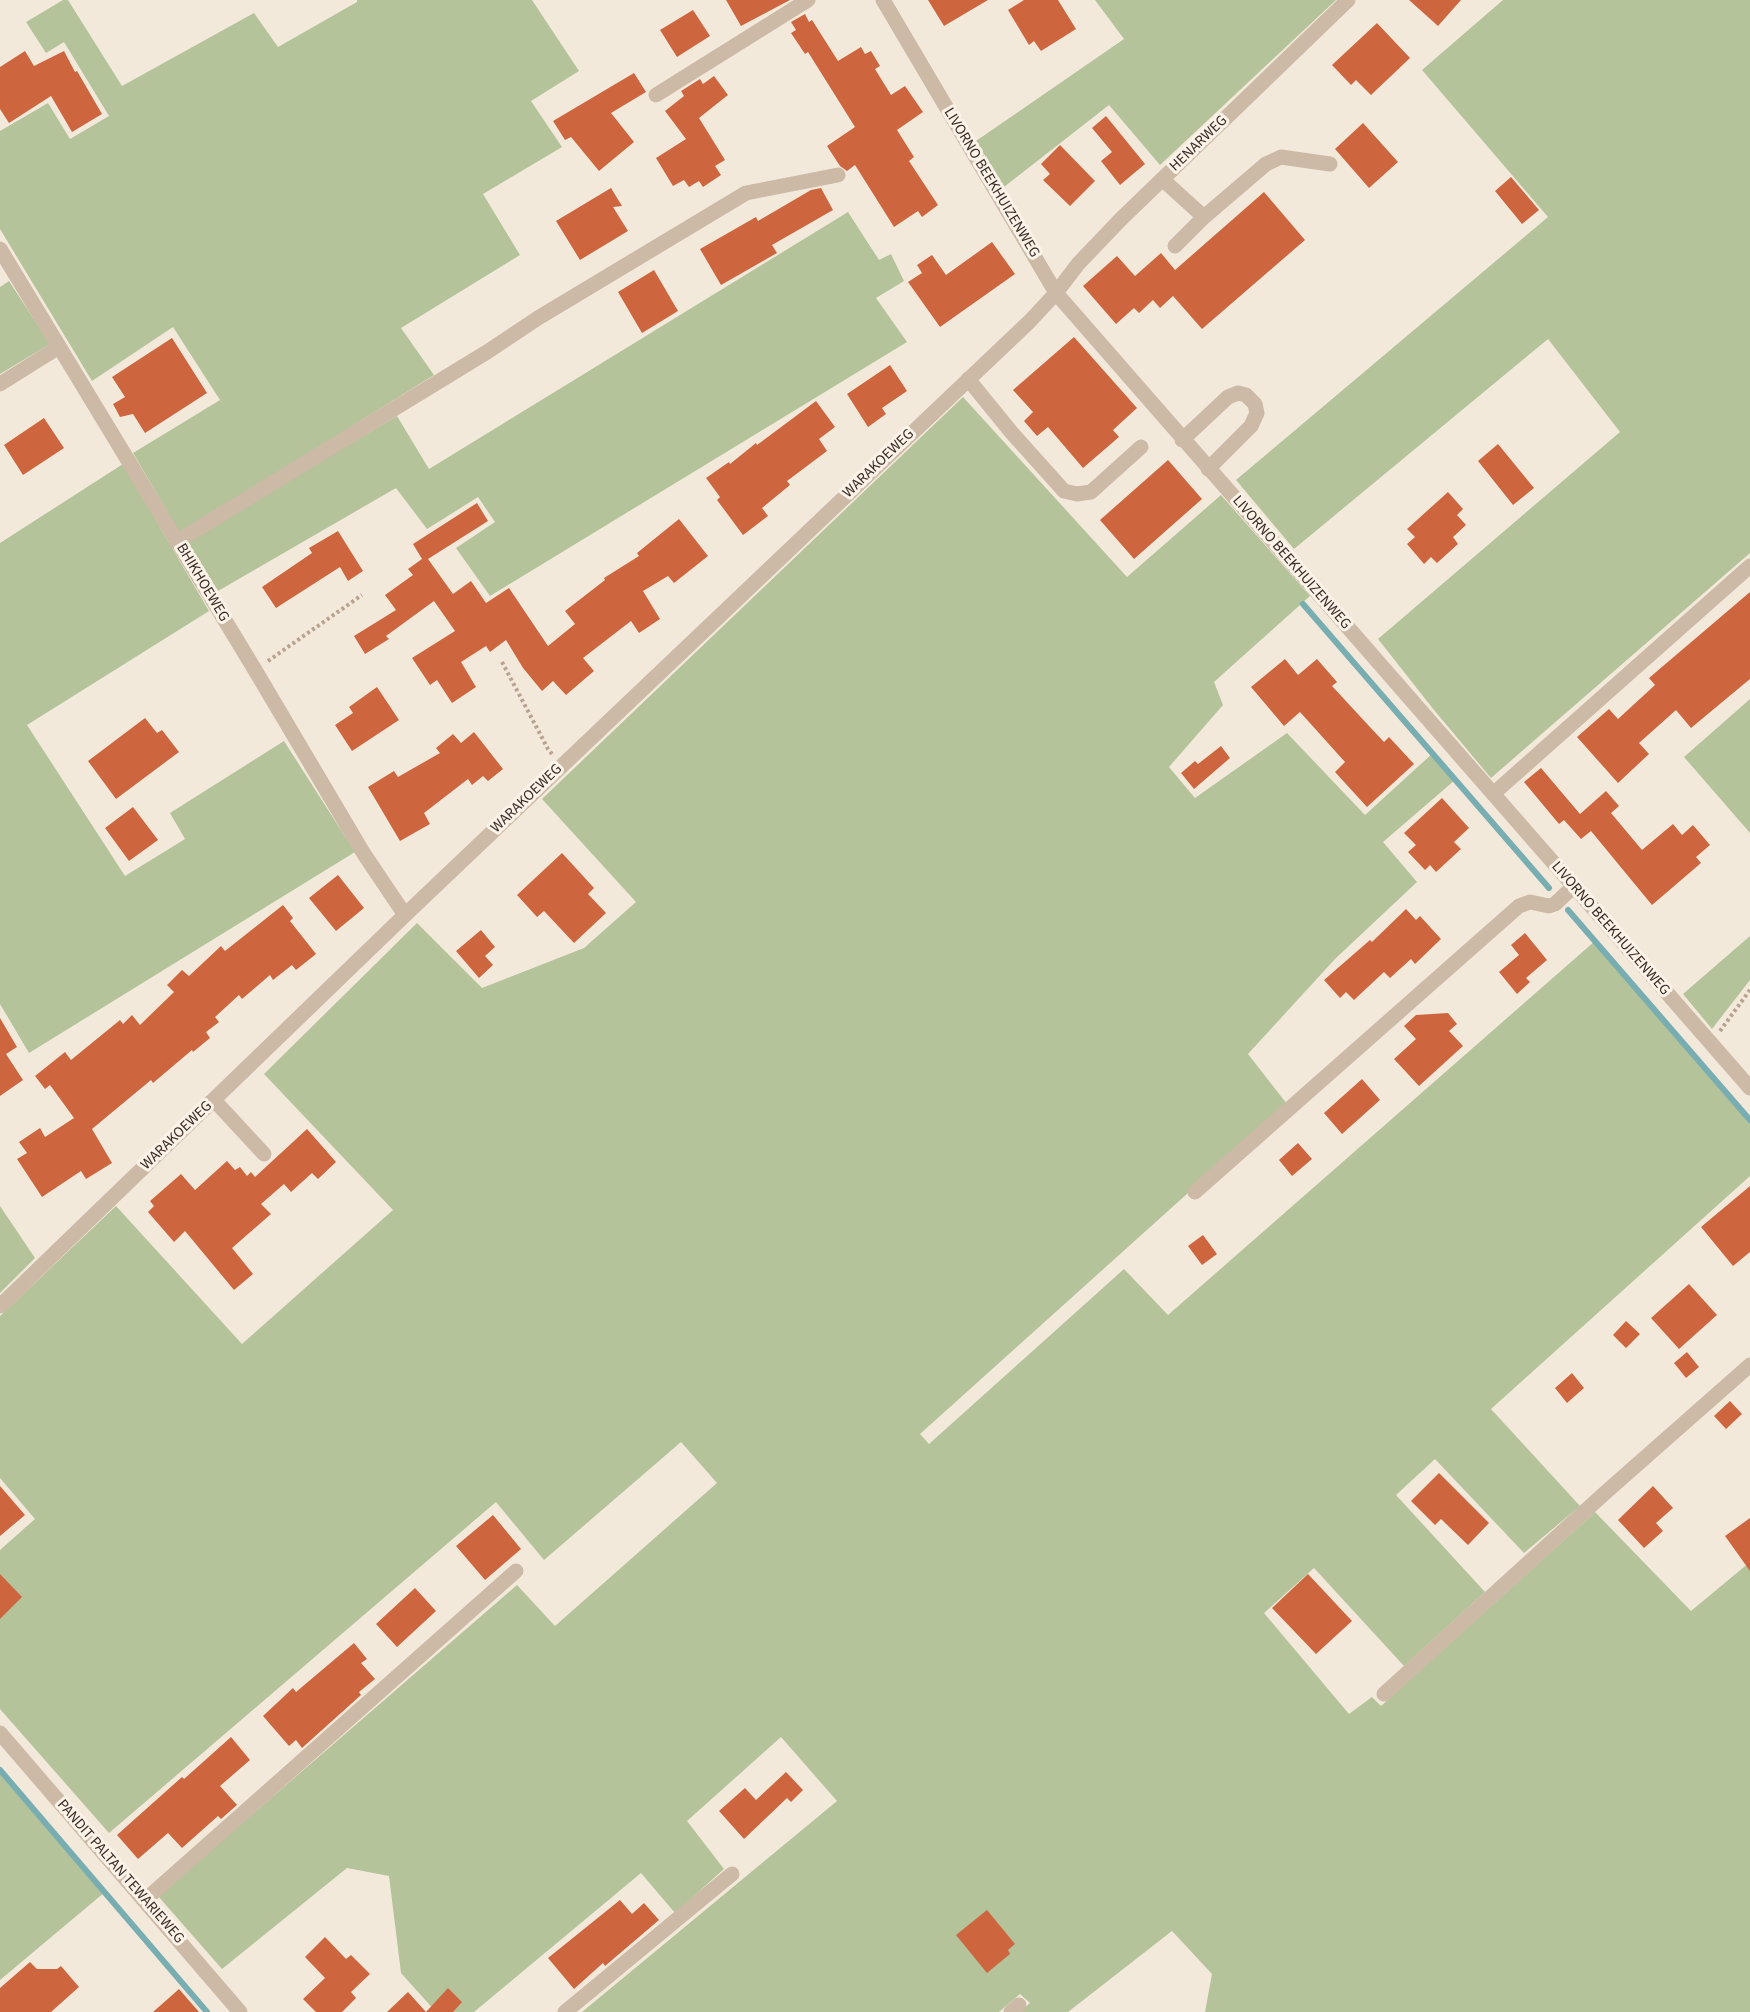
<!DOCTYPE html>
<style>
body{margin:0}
canvas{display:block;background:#f3e9db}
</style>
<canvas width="1750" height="2012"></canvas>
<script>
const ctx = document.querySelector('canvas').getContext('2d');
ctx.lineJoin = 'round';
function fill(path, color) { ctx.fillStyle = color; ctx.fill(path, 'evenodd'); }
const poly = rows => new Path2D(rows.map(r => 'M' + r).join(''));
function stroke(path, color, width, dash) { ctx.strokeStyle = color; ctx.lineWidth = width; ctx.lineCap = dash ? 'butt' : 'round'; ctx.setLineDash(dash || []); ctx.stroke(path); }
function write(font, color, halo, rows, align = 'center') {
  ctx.font = font + ' "Source Sans 3",sans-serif'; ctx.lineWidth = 6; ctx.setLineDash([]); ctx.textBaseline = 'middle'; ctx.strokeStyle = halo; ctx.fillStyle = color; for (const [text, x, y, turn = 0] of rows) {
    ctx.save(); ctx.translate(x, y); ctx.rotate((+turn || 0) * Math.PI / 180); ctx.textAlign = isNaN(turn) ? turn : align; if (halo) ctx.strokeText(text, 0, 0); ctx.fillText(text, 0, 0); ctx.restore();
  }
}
fill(poly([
 [63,0,68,0,122,86,254,13,278,47,357,2,357,0,532,0,579,71,531,101,562,147,483,194,520,255,401,328,434,375,180,533,133,453,220,400,173,327,92,381,0,229,0,131,48,103,70,139,109,116,64,42,46,53,26,22],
 [1095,0,1336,0,1160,165,1109,105,1004,187,976,141,1124,39],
 [1503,0,1750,0,1750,553,1491,778,1434,710,1378,639,1620,432,1548,339,1294,549,1236,480,1548,217,1422,70],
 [848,212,879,260,891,254,904,281,876,298,907,342,490,596,456,548,495,522,478,497,427,529,396,488,218,591,187,541,397,416,429,469],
 [9,281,50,344,0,374,0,287],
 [963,397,1127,577,1221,495,1310,596,1214,682,1223,705,1169,767,1195,798,1287,733,1365,815,1433,753,1455,780,1383,842,1417,882,1335,959,1248,1054,1287,1104,920,1434,929,1444,1124,1269,1168,1315,1595,941,1750,1120,1750,1176,1491,1409,1580,1506,1524,1553,1435,1459,1396,1495,1485,1592,1404,1666,1314,1568,1264,1613,1349,1714,1372,1697,1381,1706,1595,1512,1691,1611,1750,1562,1750,2012,1205,2012,1212,1974,1172,1931,1068,2012,1020,2012,1030,2003,1020,1994,999,2012,582,2012,837,1801,781,1737,687,1821,724,1869,675,1913,641,1873,474,2012,436,2012,401,1973,389,1876,347,1868,222,1969,158,1896,517,1585,555,1626,717,1483,681,1442,544,1560,496,1502,109,1833,0,1709,0,1550,35,1519,0,1478,0,1316,116,1206,242,1344,393,1210,264,1074,417,923,482,988,584,948,636,902,542,799],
 [123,464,209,611,27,725,125,876,185,839,170,813,284,741,355,852,29,1053,0,1004,0,543],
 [1750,699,1750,833,1684,757],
 [1750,936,1750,980,1712,1029,1683,994],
 [0,1206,35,1258,0,1293],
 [0,1770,105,1892,0,1980]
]), '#b4c39a');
stroke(poly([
 [1303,604,1549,888],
 [1568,910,1750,1120],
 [0,1770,207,2012]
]), '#78aeb2', 6);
fill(poly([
 [726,0,790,0,741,26],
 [928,0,988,0,944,26],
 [1024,0,1058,0,1076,29,1041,51,1034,41,1029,45,1008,10],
 [1409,0,1461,0,1438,26],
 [693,10,710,36,677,57,660,30],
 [805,14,809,22,812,20,838,61,861,47,865,54,871,51,880,66,875,69,891,95,905,86,923,112,897,130,914,157,909,161,938,205,922,217,918,211,894,227,855,165,847,171,840,166,827,146,855,127,808,52,805,54,791,33,796,30,791,22],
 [1377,23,1410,58,1371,95,1356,80,1351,85,1332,65],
 [25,51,34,66,64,51,75,72,77,71,102,114,72,132,51,96,9,123,0,109,0,67],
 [634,73,646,92,611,113,634,142,599,171,571,137,565,140,553,121],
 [714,76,728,95,699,118,725,160,715,166,721,175,703,187,699,181,689,187,684,180,673,186,656,158,686,139,665,111,684,96,681,91,700,79,703,84],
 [1106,116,1145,164,1120,185,1101,161,1112,152,1092,128],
 [1363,123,1398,162,1369,188,1335,149],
 [1060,145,1095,181,1070,206,1043,180,1050,174,1041,164],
 [1511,177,1539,210,1522,224,1495,191],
 [611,188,622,206,613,207,628,231,580,260,556,221],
 [821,188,833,210,772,245,777,253,721,285,700,249,756,217,758,221,811,190],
 [1264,192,1305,240,1202,329,1173,296,1160,308,1153,300,1139,313,1134,308,1116,324,1083,286,1117,256,1135,276,1161,253,1175,270],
 [992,242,1015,274,940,327,908,282,922,273,917,265,932,255,946,275],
 [654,270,678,311,642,333,618,292],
 [1074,337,1137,408,1113,430,1119,437,1083,468,1048,427,1037,436,1024,421,1033,412,1013,390],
 [172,338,207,393,145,433,133,414,120,417,113,404,125,397,112,377],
 [890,365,907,391,882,408,886,414,868,427,847,394],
 [816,401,835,427,819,439,827,451,787,481,790,485,762,508,768,516,743,535,717,500,720,497,706,478,729,462,730,464,756,443,757,445],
 [44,418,64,448,23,475,4,445],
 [1498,444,1534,488,1513,505,1478,461],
 [1168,460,1202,499,1134,559,1100,520],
 [1448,492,1463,509,1457,515,1466,525,1453,537,1458,544,1437,563,1431,557,1424,564,1407,544,1415,537,1407,529],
 [477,503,488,521,428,559,453,594,471,581,486,603,509,588,548,646,575,624,565,611,605,580,604,578,639,556,637,553,679,519,708,556,674,583,668,576,643,591,660,619,639,633,631,621,583,658,594,671,566,695,553,681,542,691,523,668,506,640,490,652,486,646,461,662,476,687,452,703,437,680,430,685,412,658,455,631,434,601,386,636,389,639,365,654,354,636,396,610,385,595,413,575,408,569,422,559,413,544],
 [338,531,363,571,348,581,340,567,276,608,262,587,312,553,309,548],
 [1750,592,1750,679,1691,728,1676,710,1639,743,1649,754,1618,783,1577,737,1609,709,1618,719,1655,685,1649,678],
 [1285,659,1298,675,1317,659,1337,682,1332,686,1369,726,1384,742,1389,737,1414,764,1367,807,1335,772,1345,762,1300,712,1284,726,1251,687],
 [377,687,399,720,352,751,335,725,353,713,349,707],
 [145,718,157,733,162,730,179,752,116,799,88,761],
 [474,732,503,769,488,781,483,776,472,785,468,779,424,813,430,824,400,841,368,787,394,771,398,777,440,753,436,748,453,734,461,743],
 [1221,746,1230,758,1194,789,1181,773,1195,761,1198,764],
 [1541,768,1580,814,1606,791,1619,806,1611,813,1642,850,1673,824,1682,835,1693,825,1710,845,1696,857,1701,863,1652,905,1591,831,1581,839,1564,820,1559,824,1524,782],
 [1442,798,1469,828,1454,842,1461,849,1436,872,1430,865,1425,870,1408,852,1416,845,1404,833],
 [133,807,158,840,129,861,105,828],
 [562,853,594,888,588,894,606,913,574,943,544,911,537,917,517,895],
 [338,875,364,908,336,931,309,898],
 [283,905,293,918,290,921,316,954,296,970,292,965,273,980,270,975,242,999,239,995,215,1017,219,1022,206,1032,210,1038,193,1052,192,1050,153,1083,151,1080,92,1129,112,1163,86,1179,81,1171,42,1197,17,1159,27,1153,19,1142,40,1128,45,1137,74,1118,50,1085,45,1089,35,1076,65,1052,71,1060,120,1020,123,1024,132,1015,140,1025,174,992,167,985,182,970,189,976,221,946,225,951],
 [1406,909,1416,920,1420,916,1441,939,1415,964,1411,959,1390,978,1384,972,1354,1000,1346,992,1340,998,1324,980,1370,940,1372,942],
 [481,930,495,947,485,956,493,965,479,978,456,951],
 [1525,933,1547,960,1526,978,1530,982,1517,994,1499,972,1519,955,1511,945],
 [1448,1013,1457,1024,1449,1031,1463,1046,1419,1086,1394,1059,1416,1039,1404,1026,1416,1015],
 [0,1018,17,1047,6,1054,23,1080,0,1096],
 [1362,1079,1380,1100,1342,1134,1324,1113],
 [307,1129,336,1162,318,1179,312,1173,291,1192,284,1184,261,1204,271,1214,232,1248,253,1274,234,1290,185,1231,174,1242,148,1212,154,1206,150,1201,181,1174,195,1190,227,1161,235,1170,240,1167,247,1176,251,1172,255,1177],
 [1298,1143,1312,1159,1292,1176,1279,1160],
 [1750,1186,1750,1252,1733,1266,1701,1227],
 [1203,1235,1217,1254,1202,1265,1188,1246],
 [1689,1284,1717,1315,1679,1349,1651,1318],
 [1626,1321,1640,1334,1626,1348,1613,1335],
 [1687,1352,1699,1367,1686,1378,1674,1363],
 [1572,1373,1584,1388,1567,1403,1555,1388],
 [1730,1401,1742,1414,1726,1429,1714,1416],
 [1439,1473,1489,1523,1468,1545,1441,1519,1435,1525,1411,1501],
 [0,1486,25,1515,0,1536],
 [1653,1486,1673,1508,1656,1523,1663,1531,1644,1548,1618,1520],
 [493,1515,521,1549,485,1580,456,1546],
 [1750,1518,1750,1571,1725,1536],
 [0,1574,22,1597,0,1619],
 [1308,1574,1352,1621,1316,1654,1272,1608],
 [415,1588,436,1611,397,1647,376,1624],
 [354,1643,367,1659,361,1663,375,1679,359,1692,361,1695,302,1748,296,1740,289,1746,263,1716,293,1688,296,1692],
 [231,1737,250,1760,220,1786,237,1805,221,1819,218,1816,182,1848,168,1833,138,1859,117,1835,182,1777,184,1779],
 [786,1772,803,1790,791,1802,787,1798,744,1839,719,1811,745,1788,756,1800],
 [620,1900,632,1914,644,1903,659,1920,605,1966,603,1963,574,1989,548,1958],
 [987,1910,1015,1944,1008,1950,1010,1954,987,1973,956,1935],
 [325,1937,346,1959,351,1955,370,1974,351,1992,356,1998,342,2012,316,2012,303,1999,325,1978,305,1957],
 [30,1962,37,1969,57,1969,61,1966,79,1987,51,2012,0,2012,0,1988],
 [448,1988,462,2002,453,2012,387,2012,408,1992,426,2012],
 [179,1989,199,2012,153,2012]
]), '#cd663f');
stroke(poly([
 [268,661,362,595],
 [502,662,548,749,552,754],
 [1720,1031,1750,990]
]), '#b8a390', 4, [3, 3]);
stroke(poly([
 [883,0,1056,293,1750,1088],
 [656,95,808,0],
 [1162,179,1204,217],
 [1175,246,1204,217,1266,164,1281,157,1330,164],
 [0,249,255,670,364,854,405,915],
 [968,379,1012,433,1064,491,1077,494,1091,492,1141,447],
 [0,384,59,347],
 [1182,440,1228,397,1238,393,1246,395,1255,404,1257,413,1251,426,1208,469],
 [176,542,487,352,538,318,746,193,838,175],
 [1493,794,1750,566],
 [214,1100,264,1154],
 [1195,1192,1519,906,1530,902,1549,906,1555,904,1573,887],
 [0,1306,405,915,1030,321,1056,293,1078,264,1121,219,1348,0],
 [1384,1694,1606,1492,1750,1365],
 [0,1733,240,2012],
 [145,1900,516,1571],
 [565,2012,732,1874],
 [1011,2012,1019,2005]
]), '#ccb9a6', 15);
write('15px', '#382d27', '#fbf2e8', [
 ["HENARWEG",1199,144,-44],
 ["LIVORNO BEEKHUIZENWEG",991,183,59],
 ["WARAKOEWEG",879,464,-44],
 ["LIVORNO BEEKHUIZENWEG",1291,563,49],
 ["BHIKHOEWEG",202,583,59],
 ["WARAKOEWEG",527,799,-44],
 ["LIVORNO BEEKHUIZENWEG",1610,929,49],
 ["WARAKOEWEG",177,1136,-44],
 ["PANDIT PALTAN TEWARIEWEG",120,1872,49]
]);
</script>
